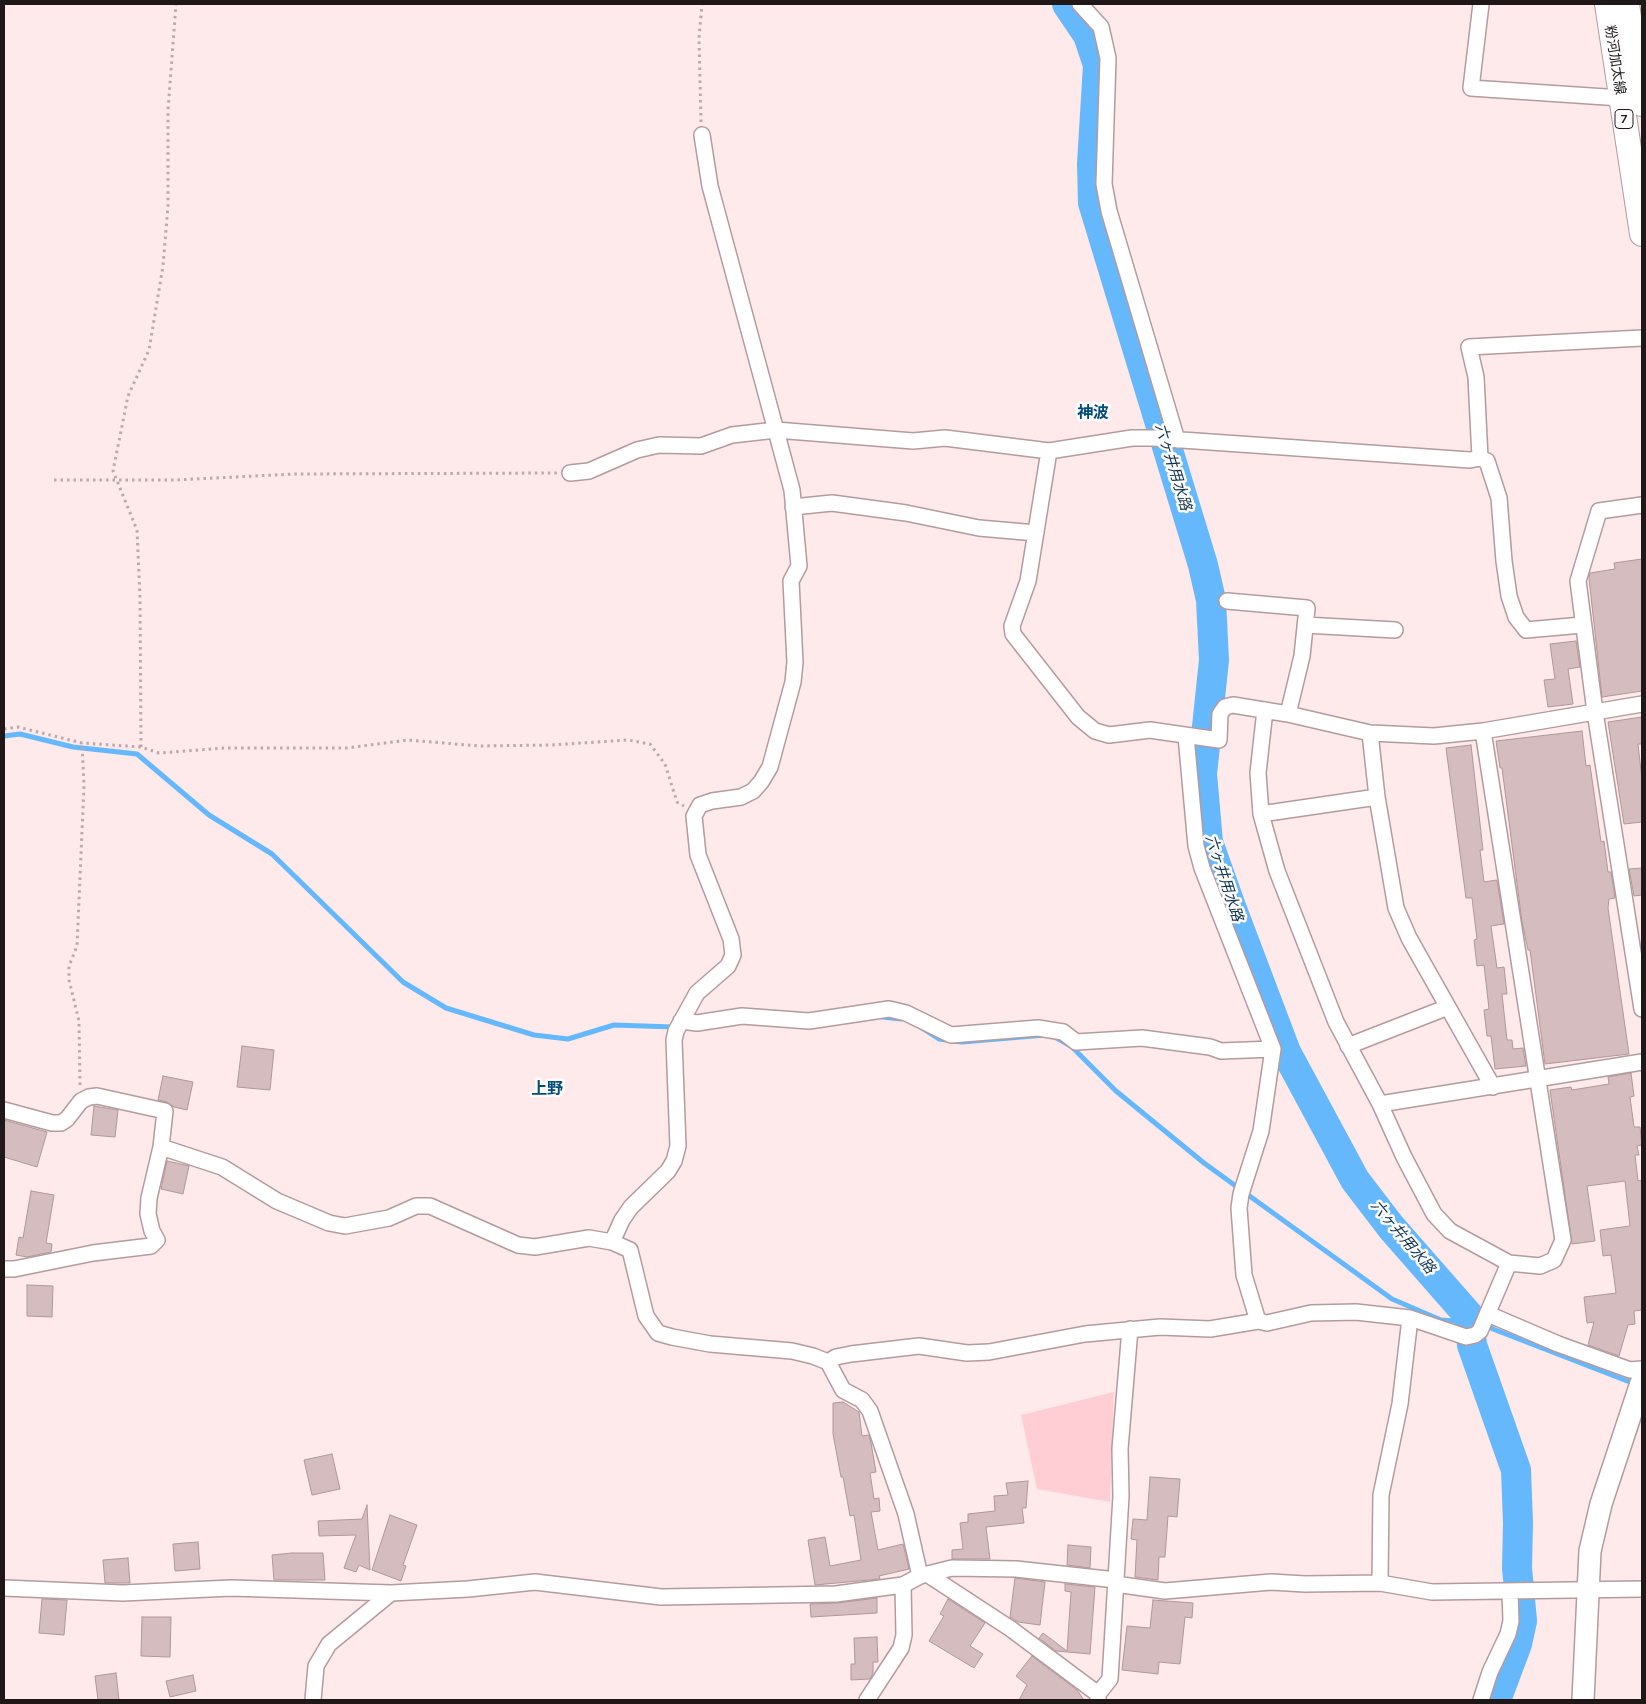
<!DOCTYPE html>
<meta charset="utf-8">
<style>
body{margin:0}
#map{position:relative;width:1646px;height:1704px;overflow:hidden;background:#fee9eb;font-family:Mulish,sans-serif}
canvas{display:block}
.frame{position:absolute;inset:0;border:5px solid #201718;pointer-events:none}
</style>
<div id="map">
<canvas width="1646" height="1704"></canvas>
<div class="frame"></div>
</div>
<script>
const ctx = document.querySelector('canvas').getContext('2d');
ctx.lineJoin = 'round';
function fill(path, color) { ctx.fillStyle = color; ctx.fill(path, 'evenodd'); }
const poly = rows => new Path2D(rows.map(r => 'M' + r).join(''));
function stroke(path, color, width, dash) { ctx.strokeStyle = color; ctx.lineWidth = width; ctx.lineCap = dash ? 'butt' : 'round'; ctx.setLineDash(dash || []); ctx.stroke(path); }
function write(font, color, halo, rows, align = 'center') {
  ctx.font = font + ' Mulish,"Noto Sans JP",sans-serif'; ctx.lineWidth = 5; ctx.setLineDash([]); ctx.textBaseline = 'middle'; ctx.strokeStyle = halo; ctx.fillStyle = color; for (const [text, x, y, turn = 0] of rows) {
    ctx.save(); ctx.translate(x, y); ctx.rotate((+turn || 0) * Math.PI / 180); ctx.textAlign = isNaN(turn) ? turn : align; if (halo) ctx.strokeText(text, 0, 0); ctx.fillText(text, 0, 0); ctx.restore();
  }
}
fill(poly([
 [1114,1392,1110,1502,1037,1489,1021,1415]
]), '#ffced4');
stroke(poly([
 [4,736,20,734,73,747,137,754,209,815,272,854,403,982,446,1008,534,1035,568,1039,614,1025,674,1027],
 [882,1017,901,1019],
 [922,1028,939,1039,962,1042,1045,1035],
 [1053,1036,1071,1046,1116,1091,1204,1163,1392,1299,1441,1320,1470,1322],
 [1469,1316,1493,1329,1635,1384]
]), '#66b8fc', 5);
stroke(poly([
 [1067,4,1088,35,1098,65,1092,164,1093,203,1203,565,1211,600,1214,660,1202,774,1208,842,1230,904,1286,1052,1355,1180,1391,1227,1469,1316,1472,1345,1516,1470,1518,1523,1517,1568,1522,1621,1517,1644,1496,1700]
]), '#66b8fc', 30);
const building = poly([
 [1642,559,1642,691,1602,697,1589,578,1590,573,1615,569,1614,563,1642,559],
 [1576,641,1580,667,1568,669,1573,704,1548,707,1544,680,1555,679,1550,644,1576,641],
 [1642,717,1642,744,1638,744,1642,780,1642,822,1624,824,1608,722,1642,717],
 [1582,731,1586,766,1590,765,1601,842,1604,841,1608,872,1611,872,1615,898,1609,899,1608,908,1629,1054,1545,1064,1530,950,1528,950,1522,922,1502,768,1500,768,1496,741,1582,731],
 [1471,745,1483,850,1480,850,1484,882,1497,880,1504,924,1491,926,1497,968,1504,967,1507,994,1502,994,1507,1040,1512,1040,1513,1049,1523,1048,1526,1066,1495,1069,1491,1036,1487,1036,1484,1010,1489,1009,1484,965,1477,966,1474,940,1477,939,1472,898,1466,898,1446,748,1471,745],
 [1642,868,1642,895,1634,896,1629,869,1642,868],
 [242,1046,274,1050,270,1090,237,1087,242,1046],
 [1631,1073,1634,1096,1630,1097,1634,1127,1640,1127,1642,1145,1637,1146,1639,1155,1635,1155,1638,1181,1642,1180,1642,1310,1634,1311,1635,1324,1628,1325,1619,1356,1588,1345,1594,1322,1587,1323,1584,1297,1616,1293,1611,1255,1603,1256,1600,1230,1630,1226,1625,1181,1587,1186,1595,1241,1572,1244,1550,1090,1571,1087,1572,1090,1609,1084,1608,1077,1631,1073],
 [163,1076,193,1082,187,1110,174,1107,167,1102,158,1100,163,1076],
 [94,1106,118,1110,115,1137,91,1135,94,1106],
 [4,1120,47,1132,37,1167,4,1157,4,1120],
 [167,1161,189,1166,183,1194,161,1189,167,1161],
 [31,1191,54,1195,46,1243,52,1244,51,1252,27,1257,16,1255,19,1237,23,1238,31,1191],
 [27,1285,53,1286,52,1317,27,1316,27,1285],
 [843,1402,859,1412,862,1436,869,1435,871,1443,876,1472,870,1473,874,1499,879,1498,880,1511,871,1512,878,1550,903,1544,909,1569,879,1576,880,1579,815,1585,808,1540,825,1537,830,1566,861,1560,854,1515,850,1516,843,1477,841,1477,833,1434,833,1403,843,1402],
 [332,1454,340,1489,312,1495,304,1460,332,1454],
 [1150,1477,1180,1479,1177,1517,1168,1516,1165,1557,1159,1557,1158,1580,1135,1577,1137,1540,1131,1539,1133,1519,1147,1520,1150,1477],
 [1028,1481,1026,1508,1022,1508,1024,1523,986,1527,990,1559,952,1559,952,1550,963,1549,960,1523,968,1522,968,1514,995,1511,994,1496,1008,1495,1006,1483,1028,1481],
 [367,1505,370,1570,359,1565,356,1572,344,1568,356,1535,319,1536,318,1521,362,1519,367,1505],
 [390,1515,417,1525,403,1565,406,1566,401,1581,372,1570,390,1515],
 [198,1542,200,1569,175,1571,173,1544,198,1542],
 [1068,1545,1091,1547,1090,1568,1067,1565,1068,1545],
 [292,1553,323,1553,325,1580,274,1580,272,1555,292,1553],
 [128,1558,130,1583,105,1583,103,1560,128,1558],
 [1015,1578,1045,1582,1040,1625,1018,1622,1010,1617,1015,1578],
 [1065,1584,1095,1587,1090,1654,1056,1651,1039,1638,1043,1633,1067,1651,1071,1592,1065,1591,1065,1584],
 [877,1598,877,1613,811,1617,810,1604,837,1603,877,1598],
 [42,1599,67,1600,64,1635,39,1633,42,1599],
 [948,1599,985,1623,970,1646,983,1654,974,1668,929,1641,944,1616,940,1614,948,1599],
 [1153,1600,1193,1603,1192,1618,1185,1617,1180,1664,1159,1662,1158,1674,1122,1670,1127,1626,1150,1628,1153,1600],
 [142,1617,171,1617,170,1657,141,1656,142,1617],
 [877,1637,878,1662,873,1662,873,1673,870,1679,851,1680,851,1664,855,1664,854,1638,877,1637],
 [1032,1656,1077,1690,1084,1700,1019,1700,1027,1685,1016,1676,1032,1656],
 [116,1673,119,1700,98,1700,95,1676,116,1673],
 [193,1675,196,1691,170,1697,166,1681,193,1675]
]);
fill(building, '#d5bcbf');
stroke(building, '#af979a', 1);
const street = poly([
 [1080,4,1101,27,1108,58,1104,184,1109,211,1177,440],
 [1481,4,1471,88,1621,98],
 [1049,451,1028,581,1012,626,1013,634,1078,717,1095,731,1109,735,1150,730,1219,740,1220,714,1225,707,1233,705,1288,714,1370,733,1434,736,1483,731,1642,704],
 [1480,458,1487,461,1499,498,1504,561,1509,596,1516,617,1526,630,1582,625],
 [570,473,589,471,637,450,659,445,701,446,732,435,776,430,913,441,945,438,1049,451,1132,438,1153,438,1470,460,1480,458,1476,377,1469,347,1642,338],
 [1642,505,1599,511,1578,581,1595,712,1642,1009],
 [793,507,832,503,906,513,979,528,1036,533],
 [1227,601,1307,608,1302,656,1288,714],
 [1305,625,1395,630],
 [1265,710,1258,773,1261,814,1277,871,1336,1022,1380,1104,1404,1157,1434,1214,1450,1231,1509,1263,1540,1266,1554,1260,1563,1240,1483,731],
 [1370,733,1377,797,1396,908,1409,938,1493,1087],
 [1186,736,1196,846,1202,868,1273,1049,1261,1131,1241,1194,1239,1208,1244,1275,1258,1321],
 [1261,814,1377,797],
 [681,1021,697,1023,742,1016,809,1021,889,1009,906,1013,951,1035,1038,1028,1063,1032,1076,1042,1142,1038,1210,1047,1221,1051,1273,1049],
 [1348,1046,1448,1007],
 [1380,1104,1642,1062],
 [4,1110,52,1123,61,1123,67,1119,81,1101,89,1097,97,1096,165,1111,161,1147,149,1198,148,1214,152,1231,157,1240,151,1246,93,1253,14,1269,4,1269],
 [161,1147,222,1167,277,1201,329,1223,345,1226,389,1218,416,1206,430,1206,518,1245,535,1247,589,1238,612,1242,630,1250,646,1316,658,1333,672,1337,710,1344,792,1351,813,1356,828,1362,843,1390,862,1400,870,1411,906,1514,920,1576],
 [612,1242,622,1220,631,1207,668,1171,674,1161,678,1146,674,1040,676,1031,697,993,728,966,733,955,731,939,698,855,694,816,700,805,712,801,741,797,753,791,761,782,770,767,793,682,795,662,791,581,799,566,792,490,710,186,702,135],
 [1488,1314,1558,1344,1630,1370,1642,1369],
 [828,1362,836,1357,851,1354,919,1346,967,1353,989,1352,1085,1334,1160,1327,1210,1329,1258,1321,1267,1323,1311,1313,1356,1312,1410,1318,1466,1337,1475,1335,1480,1331,1509,1263],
 [927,1574,1011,1629,1098,1694],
 [1380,1583,1381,1495,1400,1404,1410,1318],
 [1115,1584,1165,1591,1271,1582,1305,1584,1380,1583,1432,1592,1642,1589],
 [4,1588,123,1593,231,1588,391,1593,468,1589,535,1582,661,1597,836,1594,903,1585,920,1576,952,1568,1016,1569,1116,1580],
 [313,1700,316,1666,329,1644,391,1593],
 [867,1700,901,1648,904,1635,903,1585],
 [1098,1700,1098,1694,1110,1679,1121,1496,1120,1449,1130,1329],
 [1481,1700,1490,1672,1508,1634,1511,1621,1510,1591]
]);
const secondary = poly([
 [1583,1700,1590,1551,1601,1504,1642,1380]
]);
const primary = poly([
 [1607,4,1642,234],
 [1627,4,1642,104]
]);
stroke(street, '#b39b9e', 18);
stroke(secondary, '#b39b9e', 24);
stroke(primary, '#b39b9e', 26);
stroke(poly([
 [701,122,699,38,702,4],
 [54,480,175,480,294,474,557,473],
 [4,729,18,727,82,743,141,747,159,753,225,748,347,748,408,740,479,746,551,745,628,740,650,744,665,764,677,802,684,806],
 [141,747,140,598,137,530,113,471,128,396,149,350,163,266,168,206,168,110,176,4],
 [80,1085,79,1021,69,980,69,966,77,946,84,785,82,743]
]), '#bba9ab', 3, [2.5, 4]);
stroke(street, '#fff', 15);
stroke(secondary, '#fff', 21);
stroke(primary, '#fff', 24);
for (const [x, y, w] of [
 [1624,119,18]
]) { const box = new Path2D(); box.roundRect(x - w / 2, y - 9.5, w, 19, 4); ctx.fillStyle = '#fcfcfc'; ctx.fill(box); stroke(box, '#201718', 1); }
write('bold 12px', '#201718', null, [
 ["7",1624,119]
]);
write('14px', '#201718', '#fcfcfc', [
 ["粉河加太線",1615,60,81]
]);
write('italic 15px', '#11334e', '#fcfcfc', [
 ["六ヶ井用水路",1173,467,73],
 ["六ヶ井用水路",1224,878,72],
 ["六ヶ井用水路",1403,1237,50]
]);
write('bold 16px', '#034c7a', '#fcfcfc', [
 ["神波",1093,413],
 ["上野",547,1089]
]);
</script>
